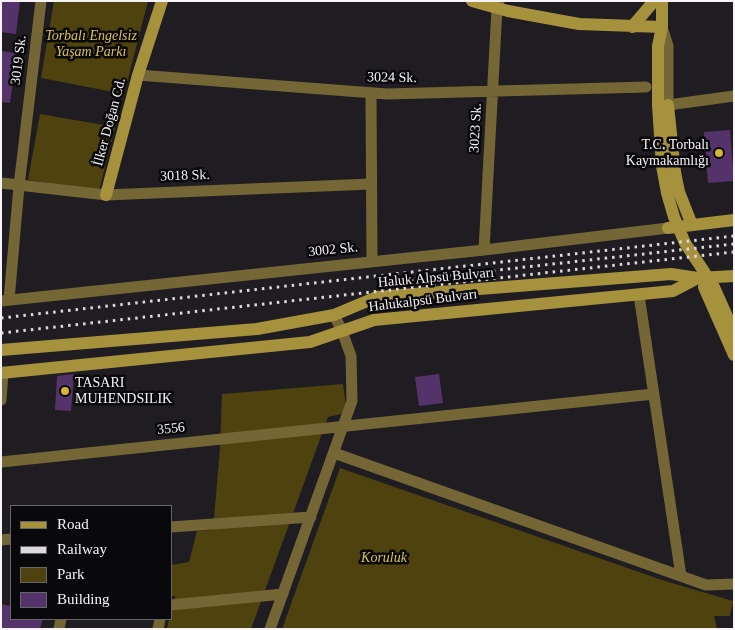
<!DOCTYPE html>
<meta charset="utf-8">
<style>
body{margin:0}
#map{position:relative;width:735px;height:630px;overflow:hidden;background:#201d22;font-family:Georgia,serif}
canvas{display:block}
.frame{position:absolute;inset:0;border:2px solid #f6f3f7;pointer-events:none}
.legend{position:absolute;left:10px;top:505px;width:162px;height:115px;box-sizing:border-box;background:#09080a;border:1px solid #686669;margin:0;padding:6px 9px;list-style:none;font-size:15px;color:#f6f3f7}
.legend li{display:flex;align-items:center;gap:10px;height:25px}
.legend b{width:25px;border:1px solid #686669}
</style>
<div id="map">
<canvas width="735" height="630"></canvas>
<div class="frame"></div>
<ul class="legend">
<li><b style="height:6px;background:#a6913c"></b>Road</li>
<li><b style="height:6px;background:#dcd9dd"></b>Railway</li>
<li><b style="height:14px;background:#4e420e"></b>Park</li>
<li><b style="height:14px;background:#54326a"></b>Building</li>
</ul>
</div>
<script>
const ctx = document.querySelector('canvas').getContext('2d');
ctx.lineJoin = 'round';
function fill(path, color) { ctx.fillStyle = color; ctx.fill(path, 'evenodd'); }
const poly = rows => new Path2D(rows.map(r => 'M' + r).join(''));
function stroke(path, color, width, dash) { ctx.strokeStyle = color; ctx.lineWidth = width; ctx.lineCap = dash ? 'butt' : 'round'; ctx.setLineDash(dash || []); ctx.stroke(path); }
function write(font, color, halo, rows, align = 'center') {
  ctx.font = font + ' Georgia,serif'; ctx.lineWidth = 5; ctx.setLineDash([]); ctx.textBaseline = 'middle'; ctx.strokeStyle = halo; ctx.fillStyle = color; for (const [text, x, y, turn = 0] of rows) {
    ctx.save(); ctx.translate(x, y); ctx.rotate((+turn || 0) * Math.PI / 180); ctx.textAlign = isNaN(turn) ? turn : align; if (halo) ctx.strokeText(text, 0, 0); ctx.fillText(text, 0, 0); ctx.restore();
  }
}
fill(poly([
 [54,1,148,1,124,94,41,78],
 [40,114,115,127,99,191,28,180],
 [343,384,346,406,341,414,328,417,251,629,167,629,169,619,171,619,171,610,175,596,171,596,171,565,189,562,197,531,213,530,220,448,222,394],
 [340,468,662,580,733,601,730,616,714,616,717,629,282,629]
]), '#4e420e');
fill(poly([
 [1,1,20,1,16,34,1,32],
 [1,51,17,53,10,103,1,102],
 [730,130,734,181,708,183,704,132],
 [74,374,71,411,55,410,57,376],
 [439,374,443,403,419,406,415,377],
 [1,604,11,606,11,619,43,619,40,629,1,629]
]), '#54326a');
stroke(poly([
 [662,27,668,46,668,105,734,96],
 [138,75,387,94,646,87],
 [371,93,372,261],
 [1,183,106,195,371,184],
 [484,250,497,8,499,1],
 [639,295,681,576],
 [9,300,19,186,41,1],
 [1,301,484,250,668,228],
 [1,400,3,372],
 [334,453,706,585,734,584],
 [1,462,654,394],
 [171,527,311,517],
 [1,540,11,539],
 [171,605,283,594],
 [59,629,61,619],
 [158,629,160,619],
 [270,629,352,401,351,356,342,331,334,315]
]), '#746735', 11);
stroke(poly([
 [472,1,508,11,579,24,662,27],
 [662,1,662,27,658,46,658,105,662,166,667,193,674,217,685,243,713,285,734,332],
 [632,27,654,1],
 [668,105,675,172,679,192,692,225],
 [106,195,138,75,162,1],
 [668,228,734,220],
 [704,287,734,355],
 [1,350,257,329,334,315,377,297,671,274,698,278,734,276],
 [1,373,310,342,374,320,673,291,698,278]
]), '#a6913c', 12);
stroke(poly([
 [381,283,734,244],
 [1,318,734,236],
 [1,333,734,252]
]), '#dcd9dd', 3, [2.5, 5]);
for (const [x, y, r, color] of [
 [719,153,5,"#d4b635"],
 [65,391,5,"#d4b635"]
]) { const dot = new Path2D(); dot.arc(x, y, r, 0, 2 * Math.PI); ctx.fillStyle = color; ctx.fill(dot); stroke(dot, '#09080a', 2); }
write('italic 14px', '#dbc157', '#09080a', [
 ["Torbalı Engelsiz",91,36],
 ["Yaşam Parkı",91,52],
 ["Koruluk",384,558]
]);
write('14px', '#f6f3f7', '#09080a', [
 ["3019 Sk.",19,60,-83],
 ["3024 Sk.",392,78,1],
 ["İlker Doğan Cd.",110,122,-75],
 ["3023 Sk.",476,128,-87],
 ["3018 Sk.",185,176,-2],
 ["3002 Sk.",333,250,-6],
 ["Haluk Alpsü Bulvarı",436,278,-5],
 ["Halukalpsü Bulvarı",423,301,-7],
 ["3556",171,429,-6]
]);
write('14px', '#f6f3f7', '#09080a', [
 ["T.C. Torbalı",709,145],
 ["Kaymakamlığı",709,161],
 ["TASARI",75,383,"left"],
 ["MUHENDSILIK",75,399,"left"]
], 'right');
</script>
